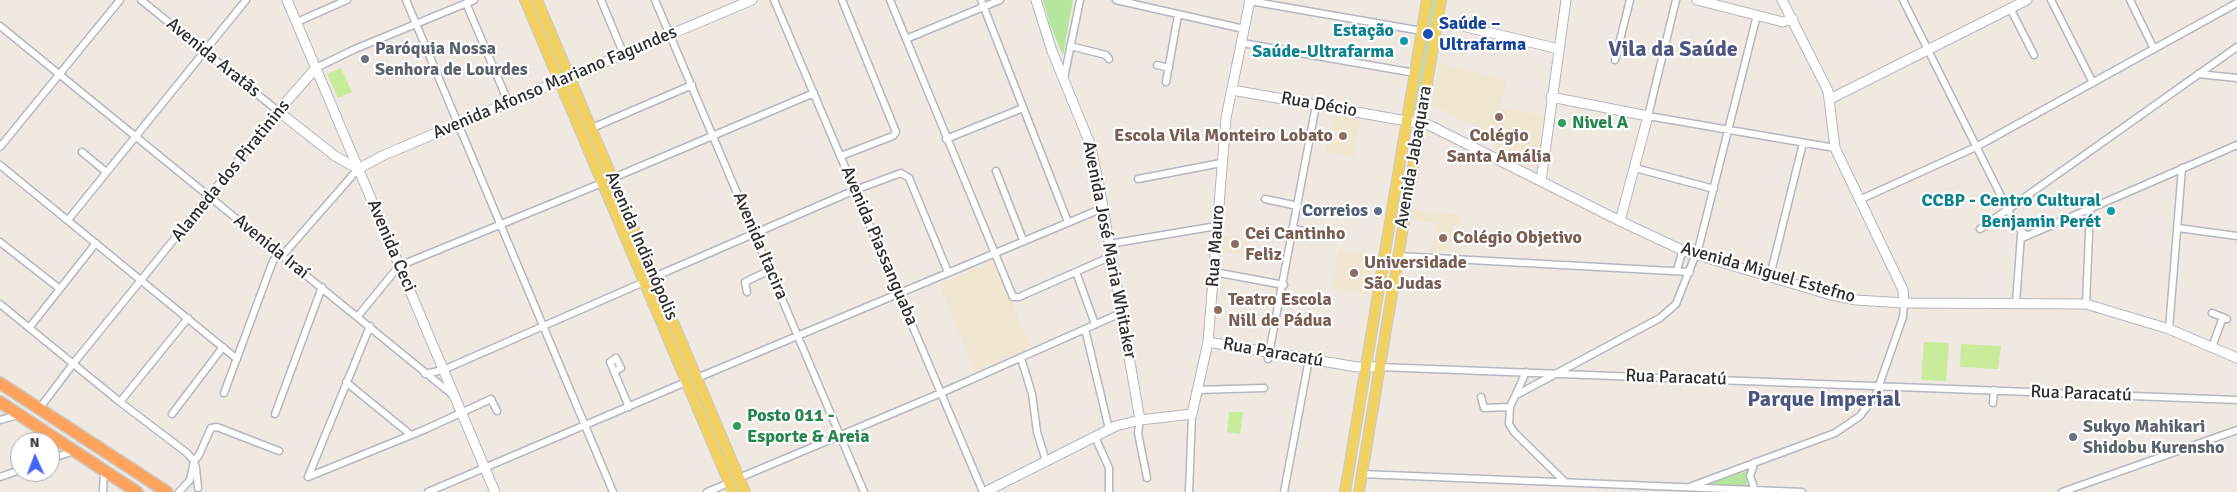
<!DOCTYPE html>
<meta charset="utf-8">
<style>
body{margin:0}
#map{position:relative;width:2237px;height:492px;overflow:hidden;background:#efe9e1;font-family:Signika,sans-serif}
canvas{display:block}
.north{position:absolute;left:10px;top:432px;width:50px;height:50px;box-sizing:border-box;background:#fff;border:1px solid #ababab;border-radius:50%;rotate:358deg;font-size:14px;font-weight:700;line-height:20px;text-align:center;color:#2e2e2e}
.north::after{content:'';display:block;margin:auto;width:18px;height:22px;background:#4264fb;clip-path:polygon(50% 0,100% 100%,50% 72%,0 100%)}
</style>
<div id="map">
<canvas width="2237" height="492"></canvas>
<div class="north">N</div>
</div>
<script>
const ctx = document.querySelector('canvas').getContext('2d');
ctx.lineJoin = 'round';
function fill(path, color) { ctx.fillStyle = color; ctx.fill(path, 'evenodd'); }
const poly = rows => new Path2D(rows.map(r => 'M' + r).join(''));
function stroke(path, color, width, dash) { ctx.strokeStyle = color; ctx.lineWidth = width; ctx.lineCap = dash ? 'butt' : 'round'; ctx.setLineDash(dash || []); ctx.stroke(path); }
function write(font, color, halo, rows, align = 'center') {
  ctx.font = font + ' Signika,sans-serif'; ctx.lineWidth = 4.5; ctx.setLineDash([]); ctx.textBaseline = 'middle'; ctx.strokeStyle = halo; ctx.fillStyle = color; for (const [text, x, y, turn = 0] of rows) {
    ctx.save(); ctx.translate(x, y); ctx.rotate((+turn || 0) * Math.PI / 180); ctx.textAlign = isNaN(turn) ? turn : align; if (halo) ctx.strokeText(text, 0, 0); ctx.fillText(text, 0, 0); ctx.restore();
  }
}
fill(poly([
 [1439,63,1506,80,1500,108,1543,115,1536,169,1494,149,1499,139,1432,105],
 [1332,115,1360,120,1354,157,1326,152],
 [1414,209,1461,215,1459,226,1455,225,1450,251,1431,250,1436,223,1412,220],
 [1222,235,1249,239,1247,255,1221,252],
 [1339,249,1376,256,1369,295,1332,288],
 [994,261,1031,347,975,371,939,284]
]), '#f0e6d1');
fill(poly([
 [1043,0,1073,0,1063,55,1050,25],
 [1432,0,1435,0,1417,111,1414,111],
 [1747,471,1747,486,1703,486]
]), '#b6e59e');
fill(poly([
 [341,68,352,92,338,98,327,74],
 [1924,342,1949,343,1946,381,1921,380],
 [1961,344,2001,346,1998,369,1960,367],
 [1229,412,1243,412,1240,434,1227,432]
]), '#c9ec9a');
const street = poly([
 [406,0,613,492],
 [601,0,624,55],
 [655,0,864,492],
 [774,0,983,492],
 [890,0,1013,297,1019,297,1112,256],
 [981,0,1068,222],
 [1116,0,1244,29],
 [1676,0,1648,116,1835,148],
 [1903,0,2008,210,2021,231,2027,236],
 [2051,0,2093,83],
 [2130,0,2154,49],
 [1250,1,1422,31],
 [466,3,509,104],
 [2010,8,2034,55],
 [297,22,347,0],
 [0,26,454,396],
 [906,39,1000,0],
 [1242,43,1415,73],
 [1070,46,1106,55,1109,59],
 [1615,60,1630,0],
 [1157,65,1169,68],
 [316,68,355,49,474,0],
 [2198,74,2237,78],
 [1064,78,1080,0],
 [1166,82,1178,15],
 [592,128,692,85],
 [946,139,1023,108],
 [0,147,120,0],
 [82,152,106,172],
 [841,156,893,136,896,132,842,0],
 [0,165,237,359],
 [1635,168,1714,189],
 [996,171,1023,240],
 [613,178,814,93],
 [1138,179,1221,163],
 [1265,199,1298,206],
 [1859,200,1976,147,2237,3],
 [68,220,246,0],
 [2178,228,2237,236],
 [1294,229,1326,236],
 [1980,229,2237,47],
 [2022,238,2237,145],
 [0,242,60,289],
 [1109,244,1217,226],
 [282,256,358,169],
 [1398,256,1690,272],
 [1677,270,1681,256,1684,251],
 [1076,272,1095,324],
 [1214,272,1284,285],
 [1770,276,1803,143],
 [654,277,855,190,901,173,909,178,948,272],
 [747,292,745,282,770,270],
 [2016,303,2021,235],
 [0,304,120,402,187,453,194,461,196,468,198,488],
 [2086,304,2090,210],
 [2212,313,2227,319],
 [358,316,399,266,602,183],
 [29,328,96,243],
 [1085,329,1109,429],
 [2169,329,2182,168],
 [2212,347,2223,317],
 [1021,358,1032,394,1037,432,1046,461],
 [1268,359,1316,105],
 [1379,367,2237,400],
 [614,372,621,368,616,358,610,362,629,407],
 [1526,372,1510,407,1509,424,1514,432,1565,482],
 [425,374,443,370,644,282],
 [697,378,1103,208],
 [346,382,411,435],
 [1196,390,1264,388],
 [224,393,273,261,279,253],
 [1518,394,1660,318,1676,304,1699,246,1757,15],
 [1481,397,1484,408,1510,407],
 [120,402,188,318],
 [1993,403,1994,390],
 [39,409,73,364,278,111,141,0],
 [172,414,223,347],
 [275,414,322,287],
 [0,420,18,415],
 [1140,420,1138,433,1147,478],
 [1095,437,1109,468,1109,492],
 [50,459,74,451],
 [1361,474,1802,492],
 [0,477,20,470],
 [308,477,426,429,491,399,497,411],
 [308,477,370,326],
 [739,478,941,393,1121,313],
 [1692,486,1835,433,1860,416,1876,394,1903,317,1904,303],
 [1755,490,1750,476,1755,462],
 [103,492,104,471],
 [179,492,190,480,194,461,199,455,211,428,217,427,279,451],
 [428,492,686,382],
 [707,492,729,483],
 [1189,492,1192,414],
 [1284,492,1309,359],
 [2062,492,2237,430]
]);
const secondary = poly([
 [287,0,495,492],
 [1036,0,1052,51,1090,144,1100,190,1140,420],
 [1697,0,1783,22,1793,19],
 [1782,0,1828,91,1835,148,1903,290,1904,303],
 [1437,20,1559,49],
 [316,68,278,111,335,156,358,169],
 [1232,90,1429,125,1620,221,1684,251,1831,295,1856,300,1904,303,2086,304,2169,329,2237,358],
 [1551,97,1648,116,1620,221],
 [1830,99,2027,0],
 [358,169,384,155,752,0],
 [1541,181,1566,0],
 [1208,342,1357,367,1379,367],
 [985,492,1116,426,1140,420,1192,414,1208,342,1226,118,1250,0]
]);
const primary = poly([
 [525,0,733,492],
 [537,0,745,492],
 [1345,492,1427,0],
 [1359,492,1441,0]
]);
const highway = poly([
 [0,383,167,492],
 [0,402,137,492]
]);
stroke(street, '#b4b7c1', 9);
stroke(secondary, '#b4b7c1', 11);
stroke(primary, '#c9c9c9', 12);
stroke(highway, '#c9c9c9', 14);
stroke(street, '#fff', 6);
stroke(secondary, '#fff', 9);
stroke(primary, '#f2d163', 10);
stroke(highway, '#ffa35c', 11);
for (const [x, y, r, color] of [
 [1428,34,6,"#1a4fb4"],
 [1404,41,5,"#0f9aa8"],
 [365,59,5,"#6b7280"],
 [1499,117,5,"#8d6e63"],
 [1562,123,5,"#2e9e5b"],
 [1343,136,5,"#8d6e63"],
 [1378,211,5,"#5c6f8a"],
 [2111,211,5,"#0f9aa8"],
 [1443,238,5,"#8d6e63"],
 [1235,244,5,"#8d6e63"],
 [1354,273,5,"#8d6e63"],
 [1218,310,5,"#8d6e63"],
 [737,426,5,"#2e9e5b"],
 [2073,437,5,"#6b7280"]
]) { const dot = new Path2D(); dot.arc(x, y, r, 0, 2 * Math.PI); ctx.fillStyle = color; ctx.fill(dot); stroke(dot, '#fff', 2); }
write('bold 18px', '#164399', '#fff', [
 ["Saúde –",1439,24],
 ["Ultrafarma",1439,45]
], 'left');
write('bold 18px', '#0d838f', '#fff', [
 ["Estação",1394,31],
 ["Saúde-Ultrafarma",1394,52],
 ["CCBP - Centro Cultural",2101,201],
 ["Benjamin Perét",2101,222]
], 'right');
write('bold 18px', '#5b616d', '#fff', [
 ["Paróquia Nossa",375,49],
 ["Senhora de Lourdes",375,70],
 ["Sukyo Mahikari",2083,427],
 ["Shidobu Kurensho",2083,448]
], 'left');
write('18px', '#2e2e2e', '#fff', [
 ["Avenida Aratãs",213,58,39],
 ["Avenida Afonso Mariano Fagundes",555,83,-23],
 ["Rua Décio",1319,105,10],
 ["Avenida Jabaquara",1414,157,-80],
 ["Alameda dos Piratinins",231,171,-51],
 ["Avenida Ceci",391,246,67],
 ["Avenida Indianópolis",641,246,67],
 ["Avenida Itacira",760,246,67],
 ["Avenida Piassanguaba",879,246,67],
 ["Rua Mauro",1216,246,-86],
 ["Avenida Iraí",271,247,39],
 ["Avenida José Maria Whitaker",1109,250,79],
 ["Avenida Miguel Estefno",1768,273,16],
 ["Rua Paracatú",1273,353,10],
 ["Rua Paracatú",1676,378,2],
 ["Rua Paracatú",2081,394,2]
]);
write('bold 18px', '#27864d', '#fff', [
 ["Nivel A",1572,123],
 ["Posto 011 -",747,416],
 ["Esporte & Areia",747,437]
], 'left');
write('bold 18px', '#785e54', '#fff', [
 ["Escola Vila Monteiro Lobato",1333,136,"right"],
 ["Colégio",1499,136,"center"],
 ["Santa Amália",1499,157,"center"],
 ["Cei Cantinho",1245,234],
 ["Feliz",1245,255],
 ["Colégio Objetivo",1453,238],
 ["Universidade",1364,263],
 ["São Judas",1364,284],
 ["Teatro Escola",1228,300],
 ["Nill de Pádua",1228,321]
], 'left');
write('bold 18px', '#4e5e75', '#fff', [
 ["Correios",1368,211]
], 'right');
write('bold 22px', '#4d5680', '#fff', [
 ["Vila da Saúde",1673,50],
 ["Parque Imperial",1824,400]
]);
</script>
